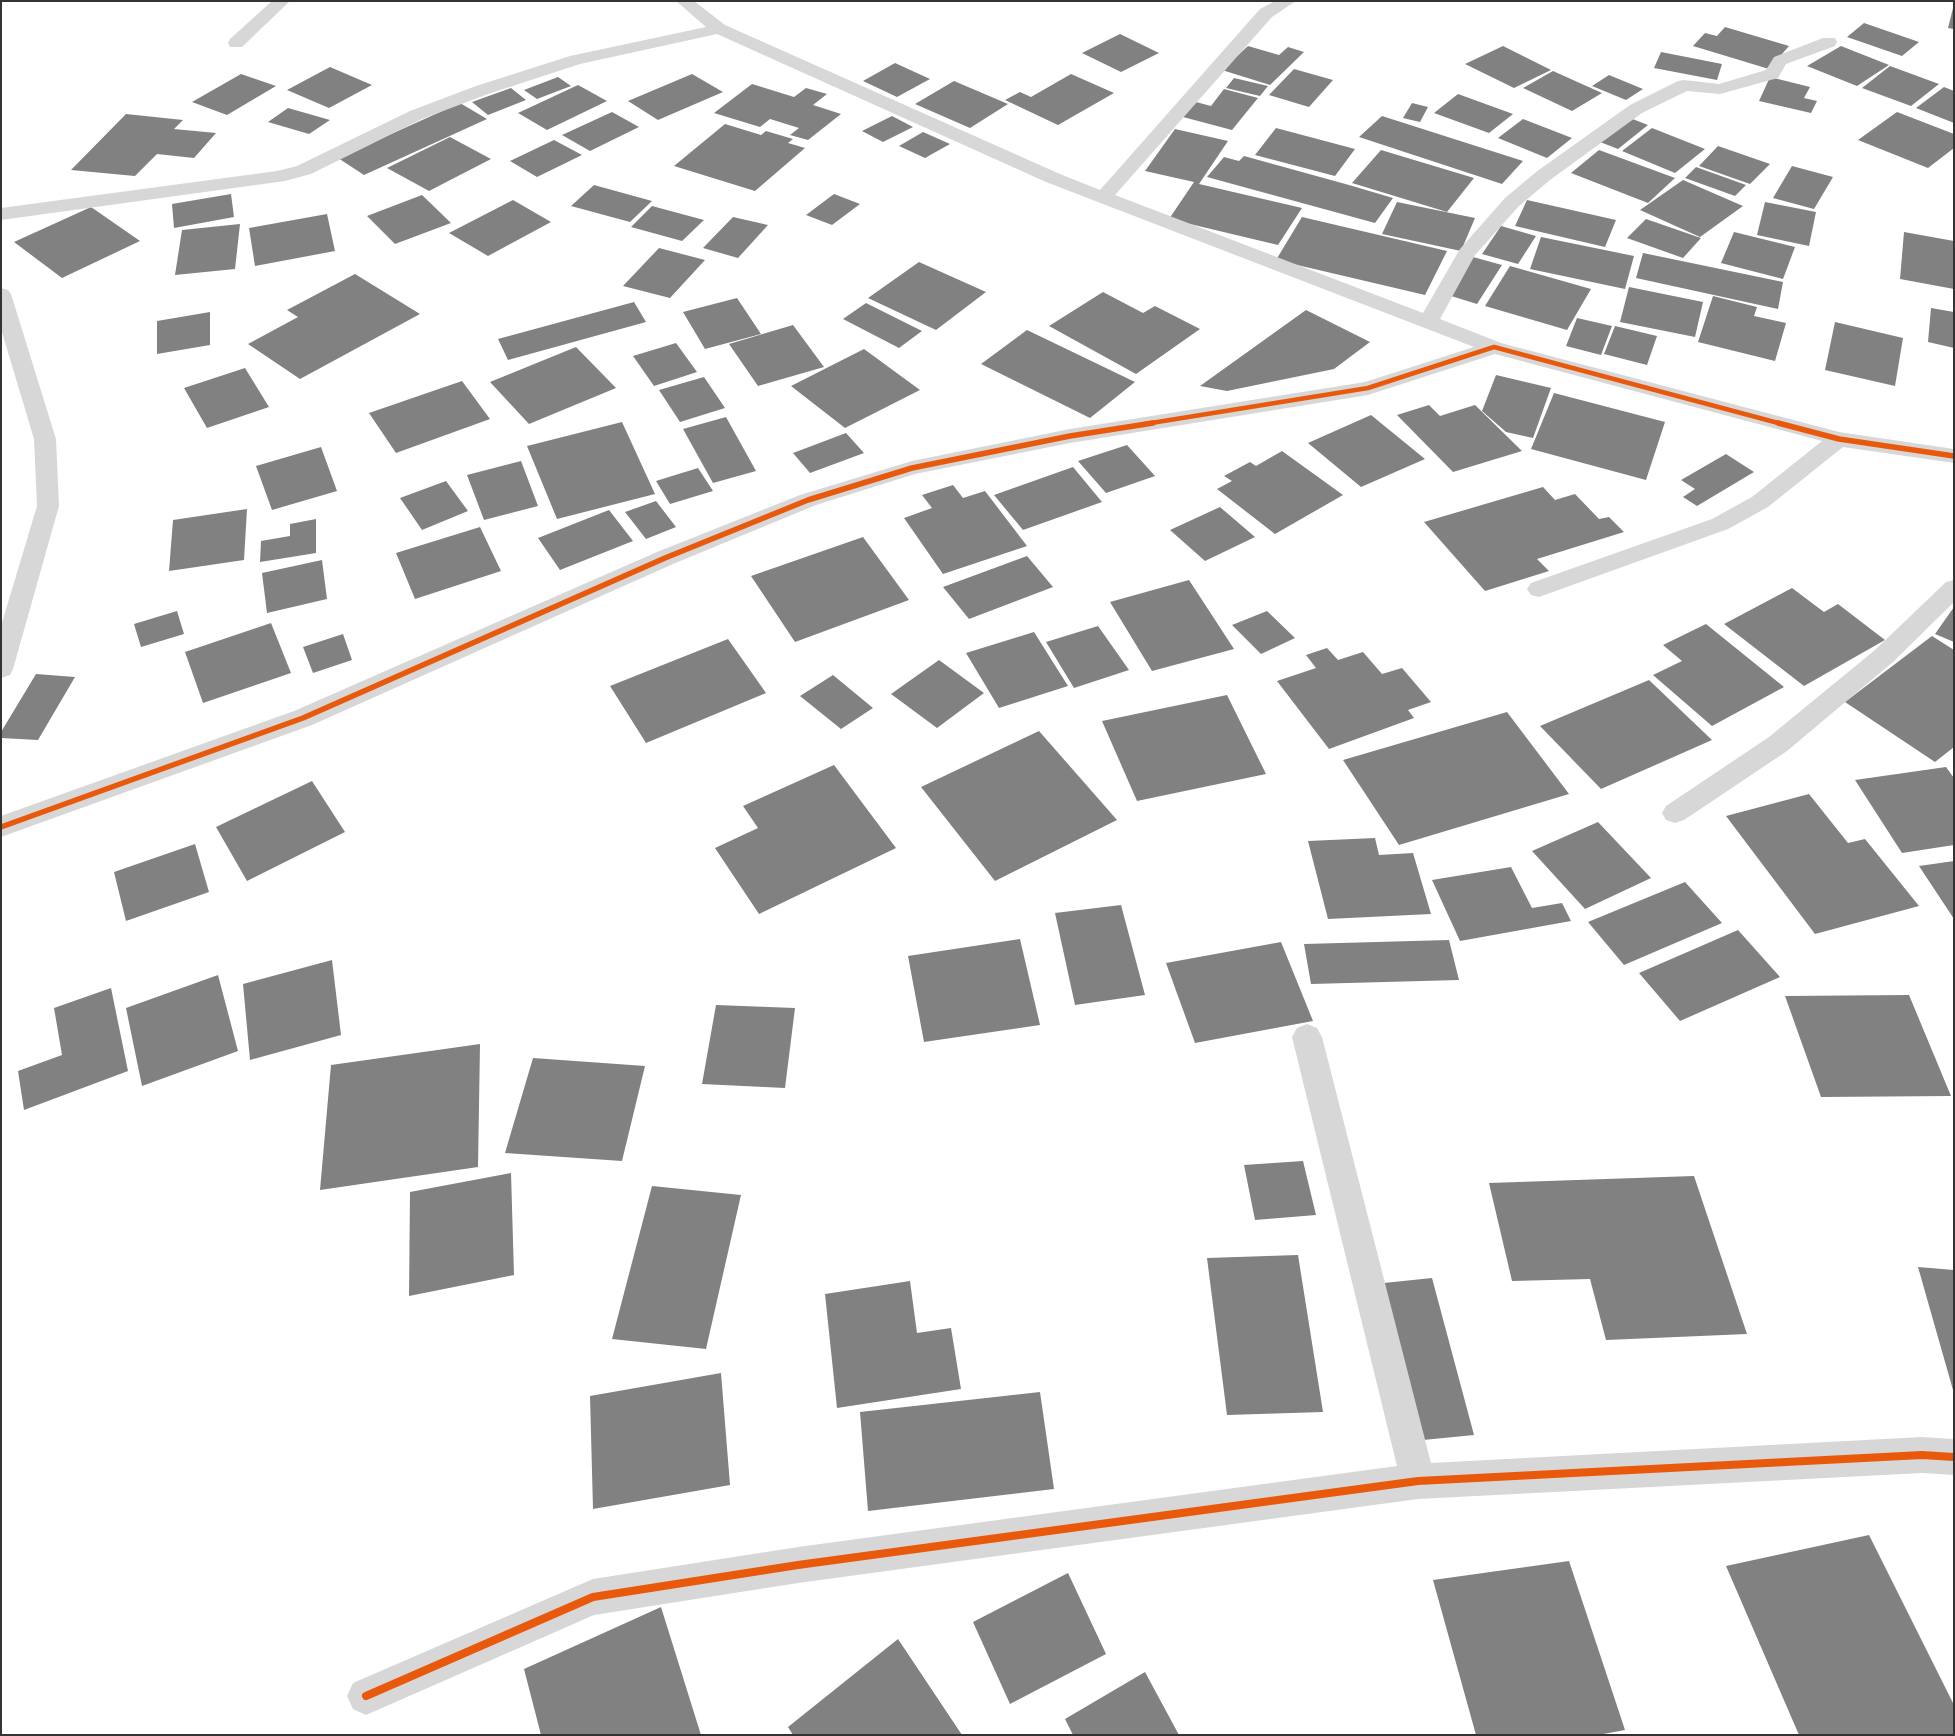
<!DOCTYPE html>
<style>
body{margin:0}
#map{position:relative;width:1955px;height:1736px;overflow:hidden;background:#fff;font-family:Cabin,sans-serif}
canvas{display:block}
.frame{position:absolute;inset:0;border:2px solid #333;pointer-events:none}
</style>
<div id="map">
<canvas width="1955" height="1736"></canvas>
<div class="frame"></div>
</div>
<script>
const ctx = document.querySelector('canvas').getContext('2d');
ctx.lineJoin = 'round';
function fill(path, color) { ctx.fillStyle = color; ctx.fill(path, 'evenodd'); }
const poly = rows => new Path2D(rows.map(r => 'M' + r).join(''));
function stroke(path, color, width, dash) { ctx.strokeStyle = color; ctx.lineWidth = width; ctx.lineCap = dash ? 'butt' : 'round'; ctx.setLineDash(dash || []); ctx.stroke(path); }
fill(poly([
 [1953,8,1954,8,1954,29,1948,28],
 [1864,23,1919,42,1902,56,1847,37],
 [1725,27,1789,46,1769,69,1693,46,1705,33,1717,36],
 [1120,34,1159,53,1121,72,1082,53],
 [1248,46,1279,55,1288,47,1304,52,1270,85,1222,70],
 [1503,46,1551,70,1514,88,1465,64],
 [1841,46,1889,65,1857,86,1807,66],
 [1661,52,1722,64,1717,80,1654,68],
 [895,63,930,79,897,97,863,81],
 [1890,66,1939,84,1911,106,1862,88],
 [330,67,372,85,329,108,287,90],
 [1294,69,1333,80,1309,107,1269,95],
 [1553,71,1602,93,1572,111,1523,88],
 [241,74,276,86,227,115,192,102],
 [692,74,723,92,658,120,628,101],
 [1071,74,1114,93,1058,125,1005,100,1020,92,1031,97],
 [1609,75,1643,89,1626,100,1592,86],
 [558,77,571,86,537,99,524,90],
 [1770,77,1810,87,1804,98,1817,101,1811,113,1759,101],
 [1234,78,1268,86,1260,96,1226,88],
 [954,81,1008,104,970,128,915,104],
 [752,84,794,97,806,88,827,94,813,105,841,114,808,140,790,135,799,128,770,119,760,127,714,113],
 [578,85,607,101,547,130,518,113],
 [1944,87,1954,91,1954,123,1916,108],
 [511,88,526,100,488,115,472,102],
 [1224,89,1258,98,1232,130,1183,117,1196,102,1211,106],
 [1458,94,1513,114,1489,133,1434,113],
 [460,103,487,119,364,175,338,158],
 [1412,103,1428,107,1420,122,1403,118],
 [288,108,330,120,309,134,268,122],
 [612,112,639,127,590,151,562,135],
 [1897,112,1954,134,1954,148,1928,168,1858,140],
 [126,114,183,120,174,129,216,133,194,158,157,154,135,176,71,170],
 [892,116,913,127,883,142,862,131],
 [1382,116,1523,161,1502,184,1359,137],
 [1630,118,1648,125,1618,149,1600,142],
 [1523,119,1572,138,1547,158,1498,138],
 [725,124,761,135,766,131,793,139,788,143,805,148,755,191,674,166],
 [1276,128,1355,149,1335,176,1255,155],
 [1652,128,1705,149,1675,173,1622,151],
 [1175,129,1228,141,1199,184,1302,208,1278,245,1169,219,1194,182,1145,171],
 [923,132,950,144,925,158,899,146],
 [450,137,491,159,429,191,387,168],
 [554,140,582,155,537,177,510,161],
 [1718,146,1770,164,1750,184,1699,166],
 [1381,150,1474,178,1447,212,1352,183],
 [1599,150,1675,178,1648,203,1571,173],
 [1244,156,1349,185,1393,198,1375,223,1207,177,1224,157,1239,161],
 [1792,166,1833,177,1814,209,1773,198],
 [1696,167,1746,185,1735,196,1685,178],
 [1683,180,1743,206,1700,237,1640,210],
 [594,185,652,201,630,222,571,206],
 [231,194,234,217,174,228,172,204],
 [834,194,860,204,832,225,806,215],
 [422,195,451,223,395,244,367,216],
 [513,200,551,222,488,256,449,233],
 [1527,200,1616,220,1605,247,1515,226],
 [1397,202,1475,218,1461,251,1382,234],
 [1765,202,1816,212,1809,246,1757,235],
 [652,206,704,220,682,241,631,227],
 [91,207,140,241,62,278,14,242],
 [327,214,335,251,255,266,249,228],
 [733,217,768,225,738,258,703,248],
 [1302,217,1447,251,1425,295,1276,260],
 [1646,219,1698,237,1701,238,1683,258,1627,238],
 [240,224,235,269,175,275,182,230],
 [1501,226,1536,236,1518,264,1482,254],
 [1734,232,1795,247,1783,279,1721,263],
 [1904,232,1954,241,1954,289,1900,279],
 [1541,237,1634,256,1625,289,1530,269],
 [659,248,705,260,670,298,623,286],
 [1643,253,1783,282,1778,309,1636,278],
 [1473,257,1502,265,1477,304,1448,295],
 [919,262,986,292,936,330,868,298],
 [1510,266,1591,289,1567,330,1485,306],
 [355,274,420,314,300,379,248,344,298,317,287,310],
 [1629,287,1703,302,1695,337,1620,322],
 [1103,292,1143,313,1155,306,1200,329,1136,374,1049,326],
 [1713,296,1757,307,1754,316,1786,323,1775,361,1698,342],
 [737,298,761,334,705,349,683,312],
 [634,302,646,322,508,360,498,339],
 [866,303,922,331,899,348,843,319],
 [1931,308,1954,312,1954,348,1928,342],
 [1306,310,1370,342,1334,369,1227,391,1200,386],
 [210,312,210,345,157,354,157,321],
 [1577,318,1612,326,1601,355,1566,346],
 [1835,322,1903,338,1895,386,1825,370],
 [793,325,824,367,758,386,729,344],
 [1615,326,1657,336,1647,365,1604,354],
 [1027,330,1135,382,1090,418,981,364],
 [676,343,697,372,654,386,633,356],
 [576,347,616,388,529,424,490,382],
 [864,349,920,390,845,428,791,386],
 [245,368,269,407,207,428,184,388],
 [1496,375,1551,388,1533,438,1506,432,1482,411],
 [704,377,725,408,680,422,659,390],
 [462,381,490,419,396,453,369,413],
 [1554,393,1665,422,1646,480,1531,449],
 [1429,405,1440,416,1475,405,1522,451,1453,472,1397,415],
 [1371,415,1425,459,1361,487,1308,443],
 [726,417,756,471,713,483,683,429],
 [622,422,655,494,557,519,527,446],
 [846,433,864,453,810,473,793,453],
 [1127,445,1155,476,1106,493,1078,461],
 [321,447,337,491,272,510,256,466],
 [1282,451,1343,495,1275,534,1217,489,1232,481,1224,476,1250,462,1256,466],
 [1726,454,1754,472,1697,506,1683,497,1695,489,1681,480],
 [521,461,538,506,484,520,467,475],
 [1073,467,1102,502,1023,530,994,495],
 [698,468,713,491,670,504,656,481],
 [446,481,468,511,422,530,400,498],
 [953,485,963,498,985,491,1027,546,943,574,904,518,932,508,922,495],
 [1543,487,1555,500,1575,494,1599,519,1609,517,1624,532,1537,559,1549,571,1485,591,1424,522],
 [656,501,676,527,646,539,625,512],
 [1220,507,1255,537,1205,561,1170,530],
 [247,509,244,560,169,571,173,520],
 [609,510,633,541,560,570,538,538],
 [316,519,316,553,260,562,261,541,290,536,290,524],
 [480,527,501,571,415,599,396,553],
 [863,537,909,600,795,642,751,576],
 [1027,556,1053,587,969,619,943,587],
 [322,560,327,599,267,613,262,573],
 [1189,580,1234,649,1152,671,1110,602],
 [1792,588,1824,612,1838,604,1885,640,1804,686,1724,624],
 [1954,607,1954,642,1935,634],
 [177,611,184,634,141,647,134,624],
 [1267,611,1295,638,1261,654,1232,625],
 [271,623,291,673,203,703,185,652],
 [1706,624,1784,687,1712,726,1653,675,1682,661,1663,645],
 [1098,626,1129,670,1074,688,1046,642],
 [1034,632,1068,686,999,708,966,653],
 [343,634,352,660,313,673,303,647],
 [1932,636,1954,650,1954,747,1935,762,1845,702],
 [728,639,766,693,646,743,610,686],
 [1327,648,1338,660,1363,652,1382,674,1402,668,1431,702,1408,710,1414,718,1329,749,1277,681,1316,668,1306,655],
 [939,660,984,693,937,728,891,694],
 [36,674,75,677,38,740,1,738,1,732],
 [833,675,873,708,841,729,800,696],
 [1649,680,1712,740,1601,789,1540,726],
 [1227,695,1266,774,1137,801,1102,721],
 [1507,712,1569,794,1399,845,1343,760],
 [1039,731,1117,820,995,881,921,787],
 [834,765,896,848,759,914,715,848,758,828,743,806],
 [1946,767,1954,778,1954,845,1902,853,1855,780],
 [312,781,345,832,247,881,216,827],
 [1809,794,1848,843,1865,839,1919,906,1815,934,1726,816],
 [1598,822,1651,878,1585,909,1532,851],
 [1375,838,1379,855,1413,853,1431,914,1328,919,1308,841],
 [195,844,209,892,126,921,114,872],
 [1954,861,1954,919,1919,866],
 [1511,867,1532,908,1562,903,1571,921,1460,941,1432,880],
 [1685,882,1722,923,1624,965,1588,922],
 [1121,905,1145,995,1075,1005,1055,913],
 [1738,930,1780,977,1680,1021,1639,973],
 [1020,939,1040,1025,924,1042,908,956],
 [1449,940,1459,980,1311,984,1304,944],
 [1281,942,1313,1021,1195,1043,1166,963],
 [332,960,341,1035,250,1060,243,984],
 [218,975,238,1051,142,1086,126,1008],
 [111,988,128,1071,24,1110,18,1071,62,1055,54,1008],
 [1909,995,1951,1096,1821,1097,1785,996],
 [716,1005,795,1008,785,1088,702,1084],
 [480,1044,478,1167,320,1190,331,1065],
 [533,1058,645,1066,622,1161,505,1153],
 [1303,1161,1316,1215,1255,1220,1244,1165],
 [511,1173,514,1275,409,1296,410,1192],
 [1694,1176,1747,1334,1606,1340,1590,1279,1512,1281,1489,1183],
 [652,1186,741,1195,706,1349,612,1339],
 [1298,1255,1323,1412,1227,1415,1207,1258],
 [1918,1267,1954,1270,1954,1390,1953,1390],
 [1432,1278,1474,1435,1423,1440,1384,1283],
 [910,1281,917,1333,951,1328,961,1389,837,1408,825,1294],
 [721,1373,730,1485,593,1509,590,1396],
 [1040,1392,1054,1489,868,1511,860,1412],
 [1869,1535,1954,1705,1954,1735,1799,1735,1726,1566],
 [1569,1561,1625,1730,1598,1735,1476,1735,1433,1580],
 [1068,1573,1106,1654,1010,1704,973,1622],
 [661,1607,701,1735,541,1735,524,1669],
 [898,1639,962,1735,793,1735,788,1727],
 [1145,1672,1179,1735,1073,1735,1065,1719]
]), '#818181');
fill(poly([
 [272,1,290,1,242,47,230,47,228,43,230,39,272,1],
 [676,1,694,1,725,25,1060,174,1100,190,1260,9,1275,1,1296,1,1272,17,1115,195,1423,313,1460,249,1505,198,1536,172,1630,105,1678,81,1684,80,1719,84,1766,70,1774,57,1823,38,1835,38,1837,42,1835,46,1786,64,1778,78,1720,94,1687,91,1642,113,1550,180,1519,206,1475,255,1440,319,1501,343,1839,432,1954,449,1954,463,1843,447,1768,507,1728,529,1539,597,1531,595,1527,589,1531,583,1712,519,1752,497,1822,441,1495,354,1368,395,1070,443,915,474,816,505,673,564,312,725,1,837,1,816,294,711,657,552,800,495,912,461,1070,429,1365,382,1474,347,1046,182,717,34,580,64,488,94,422,119,311,174,285,181,1,220,1,208,277,171,297,166,410,111,476,86,570,56,706,27,676,1],
 [1,288,8,290,11,294,56,439,59,506,13,669,10,675,1,678,1,626,37,506,34,439,1,329,1,288],
 [1954,580,1954,602,1893,662,1787,751,1684,820,1675,823,1666,820,1662,813,1666,806,1769,737,1875,650,1946,582,1954,580],
 [1307,1024,1317,1028,1322,1037,1431,1463,1922,1437,1954,1439,1954,1475,1922,1473,1418,1499,798,1583,594,1615,366,1715,353,1709,347,1696,353,1683,593,1579,798,1547,1397,1466,1292,1037,1297,1028,1307,1024]
]), '#d7d7d7');
stroke(poly([
 [1145,424,1368,388,1494,347,1782,424]
]), '#e8590c', 4.5);
stroke(poly([
 [1778,423,1839,439,1954,456],
 [1,827,303,718,665,558,808,500,912,468,1070,436,1153,423]
]), '#e8590c', 5.5);
stroke(poly([
 [366,1696,593,1597,798,1565,1418,1481,1922,1455,1954,1457]
]), '#e8590c', 8);
</script>
